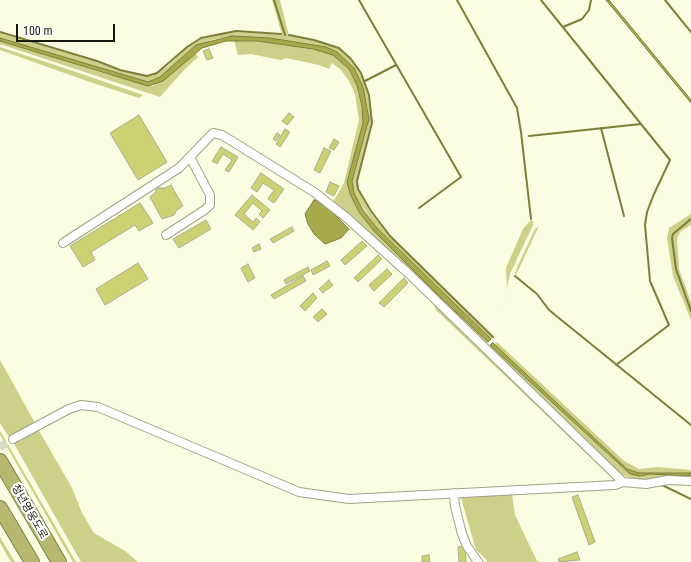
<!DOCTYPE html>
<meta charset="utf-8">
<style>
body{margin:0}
#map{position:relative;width:691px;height:562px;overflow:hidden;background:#fafde1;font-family:"Roboto Condensed",sans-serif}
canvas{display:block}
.scale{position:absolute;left:16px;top:24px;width:99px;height:18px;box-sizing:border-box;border:2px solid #18180f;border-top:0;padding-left:5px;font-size:12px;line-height:14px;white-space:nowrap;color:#18180f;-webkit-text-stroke:3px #fff;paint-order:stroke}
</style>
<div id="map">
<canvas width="691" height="562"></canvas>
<div class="scale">100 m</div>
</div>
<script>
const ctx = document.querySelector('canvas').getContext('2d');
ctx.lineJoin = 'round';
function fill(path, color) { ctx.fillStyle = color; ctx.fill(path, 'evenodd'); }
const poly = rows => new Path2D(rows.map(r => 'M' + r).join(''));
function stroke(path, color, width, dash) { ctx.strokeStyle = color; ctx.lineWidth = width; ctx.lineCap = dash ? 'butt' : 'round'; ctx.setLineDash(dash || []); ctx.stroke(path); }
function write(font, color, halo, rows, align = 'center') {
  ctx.font = font + ' "Roboto Condensed","Noto Sans KR",sans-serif'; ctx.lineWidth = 4; ctx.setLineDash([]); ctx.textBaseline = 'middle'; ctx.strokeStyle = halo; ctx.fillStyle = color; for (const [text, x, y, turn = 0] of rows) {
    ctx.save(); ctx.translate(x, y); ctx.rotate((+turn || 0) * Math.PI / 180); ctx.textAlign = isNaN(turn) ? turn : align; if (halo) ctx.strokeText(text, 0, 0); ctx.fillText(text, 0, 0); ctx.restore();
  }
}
fill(poly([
 [272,0,280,0,289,36,313,40,338,48,350,59,361,73,368,95,372,119,357,181,357,189,370,212,390,237,493,338,491,339,377,228,358,200,354,193,352,181,368,125,368,110,360,80,354,68,337,52,326,47,270,38,232,36,211,40,160,77,148,82,0,38,0,33,97,62,120,71,152,76,168,66,186,48,201,39,234,32,282,35],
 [234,40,257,41,323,51,333,55,349,69,357,85,363,115,363,123,347,182,350,194,359,212,374,231,488,342,485,345,373,237,333,202,344,183,359,120,355,94,349,81,341,70,332,63,329,69,319,65,286,58,281,60,251,54,238,55],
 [0,41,106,74,153,86,173,72,195,52,198,57,184,70,160,97,0,44],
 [0,47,64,68,143,95,139,98,90,82,0,50],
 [691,214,691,225,681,231,677,238,679,269,691,302,691,320,673,276,667,238,669,228],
 [531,220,533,221,533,225,510,274,503,308,507,289,506,268,523,229],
 [539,226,516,275,515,273,518,265,535,229],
 [433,301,619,481,610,482,613,479,436,310],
 [497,342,624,461,639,469,657,467,691,470,691,473,639,473,627,469,494,345],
 [490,345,630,474,640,476,650,474,691,476,691,478,637,480,622,475,488,348],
 [0,360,35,423,9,437,0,423],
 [38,429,72,488,82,513,94,533,125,551,138,562,81,562,13,442],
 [0,431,43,505,76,562,73,562,0,435],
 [512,494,515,515,537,561,540,562,487,562,486,559,476,550,461,498],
 [0,537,15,562,11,562,0,543]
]), '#ccd088');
const water = poly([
 [606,0,609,0,691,100,691,103,606,0],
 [232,36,270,38,326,47,337,52,354,68,363,87,369,119,352,181,354,193,363,210,377,228,491,339,488,342,438,295,374,231,359,212,350,194,347,182,363,123,362,107,357,85,349,69,333,55,313,49,257,41,226,41,202,48,163,81,148,86,0,41,0,38,148,82,160,77,196,45,232,36],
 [314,200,322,202,349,229,341,238,325,244,314,234,308,224,305,214,314,200],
 [493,343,627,469,639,473,691,473,691,476,650,474,640,476,630,474,490,345,493,343]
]);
fill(water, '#a7aa4b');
stroke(water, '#7c7e39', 1);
stroke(poly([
 [274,0,285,35],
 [359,0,461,177,419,208],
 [457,0,517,108,521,132,531,219],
 [541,0,670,160,654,194,647,212,645,225,650,281,669,325,616,365],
 [665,0,691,32],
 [563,27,582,19,589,10,591,0],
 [0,32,97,61,120,70,147,76,157,73,187,47,201,38,236,31,281,34],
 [289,35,314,40,339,48,351,59,361,73,369,95,372,123,357,181,358,189,371,211,390,236,493,337],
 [365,81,396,65],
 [601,128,624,216],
 [529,136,641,124],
 [691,219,673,234,672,238,676,269,691,311],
 [515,276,537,294,549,310,691,425],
 [660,484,691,499]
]), '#7c7e39', 2);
const building = poly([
 [209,49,213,58,207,60,203,51,209,49],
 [289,113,294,117,287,125,282,121,289,113],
 [139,115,167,162,138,180,110,133,139,115],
 [285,129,290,132,280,147,276,144,285,129],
 [277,133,280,135,276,141,273,139,277,133],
 [334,139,339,142,334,150,329,148,334,139],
 [221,147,238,157,229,172,225,170,232,160,223,154,217,164,212,161,221,147],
 [324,148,331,151,320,173,314,170,324,148],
 [261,173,284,189,274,203,268,199,274,190,263,183,257,192,251,188,261,173],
 [330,182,339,186,334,196,326,192,330,182],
 [171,185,183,206,177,210,174,215,162,219,150,197,155,193,157,188,165,188,171,185],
 [252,195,270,210,263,218,259,214,262,211,253,203,244,214,253,222,256,218,260,222,253,230,235,215,252,195],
 [140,203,153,223,139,231,135,225,91,252,95,260,83,267,70,246,140,203],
 [206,220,211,229,179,248,173,239,206,220],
 [292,227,294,231,273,243,270,239,292,227],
 [362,241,367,246,345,265,341,260,362,241],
 [259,244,261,249,254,252,252,248,259,244],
 [378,255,382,259,358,282,354,278,378,255],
 [327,261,330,266,313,275,311,270,327,261],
 [138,263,148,279,105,305,96,289,138,263],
 [248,264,255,278,248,282,241,268,248,264],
 [308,267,310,271,286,284,284,280,308,267],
 [387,269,392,274,374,291,369,285,387,269],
 [303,276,306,281,274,299,271,295,303,276],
 [404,278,408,283,384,307,379,303,404,278],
 [329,280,333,285,323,293,319,289,329,280],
 [313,293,317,298,305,311,300,306,313,293],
 [322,309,327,314,318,322,313,317,322,309],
 [578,495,595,542,589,545,572,497,578,495],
 [465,546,466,562,459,562,458,547,465,546],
 [577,552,580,560,559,562,558,559,577,552],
 [429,555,430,562,422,562,422,556,429,555]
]);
fill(building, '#ccd171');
stroke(building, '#abad93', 1);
stroke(poly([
 [0,447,13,439]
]), '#d8dbc2', 8, [8, 4]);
const minor = poly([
 [166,235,206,209,210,205,210,195,190,157],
 [63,243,179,168,213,133,222,135,314,192,347,218,410,275,623,482],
 [13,439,69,409,81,405,98,407,299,492,349,499,615,485,623,482,646,484,668,480,691,481],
 [454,493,455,506,462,534,467,546,478,562]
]);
const motorway = poly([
 [0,461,59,562],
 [0,508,32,562]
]);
stroke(minor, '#a0a289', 10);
stroke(motorway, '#7e804d', 16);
stroke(minor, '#fff', 8);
stroke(motorway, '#b5b86e', 14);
write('11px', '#18180f', '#fff', [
 ["청년영웅도로",29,512,60]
]);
</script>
